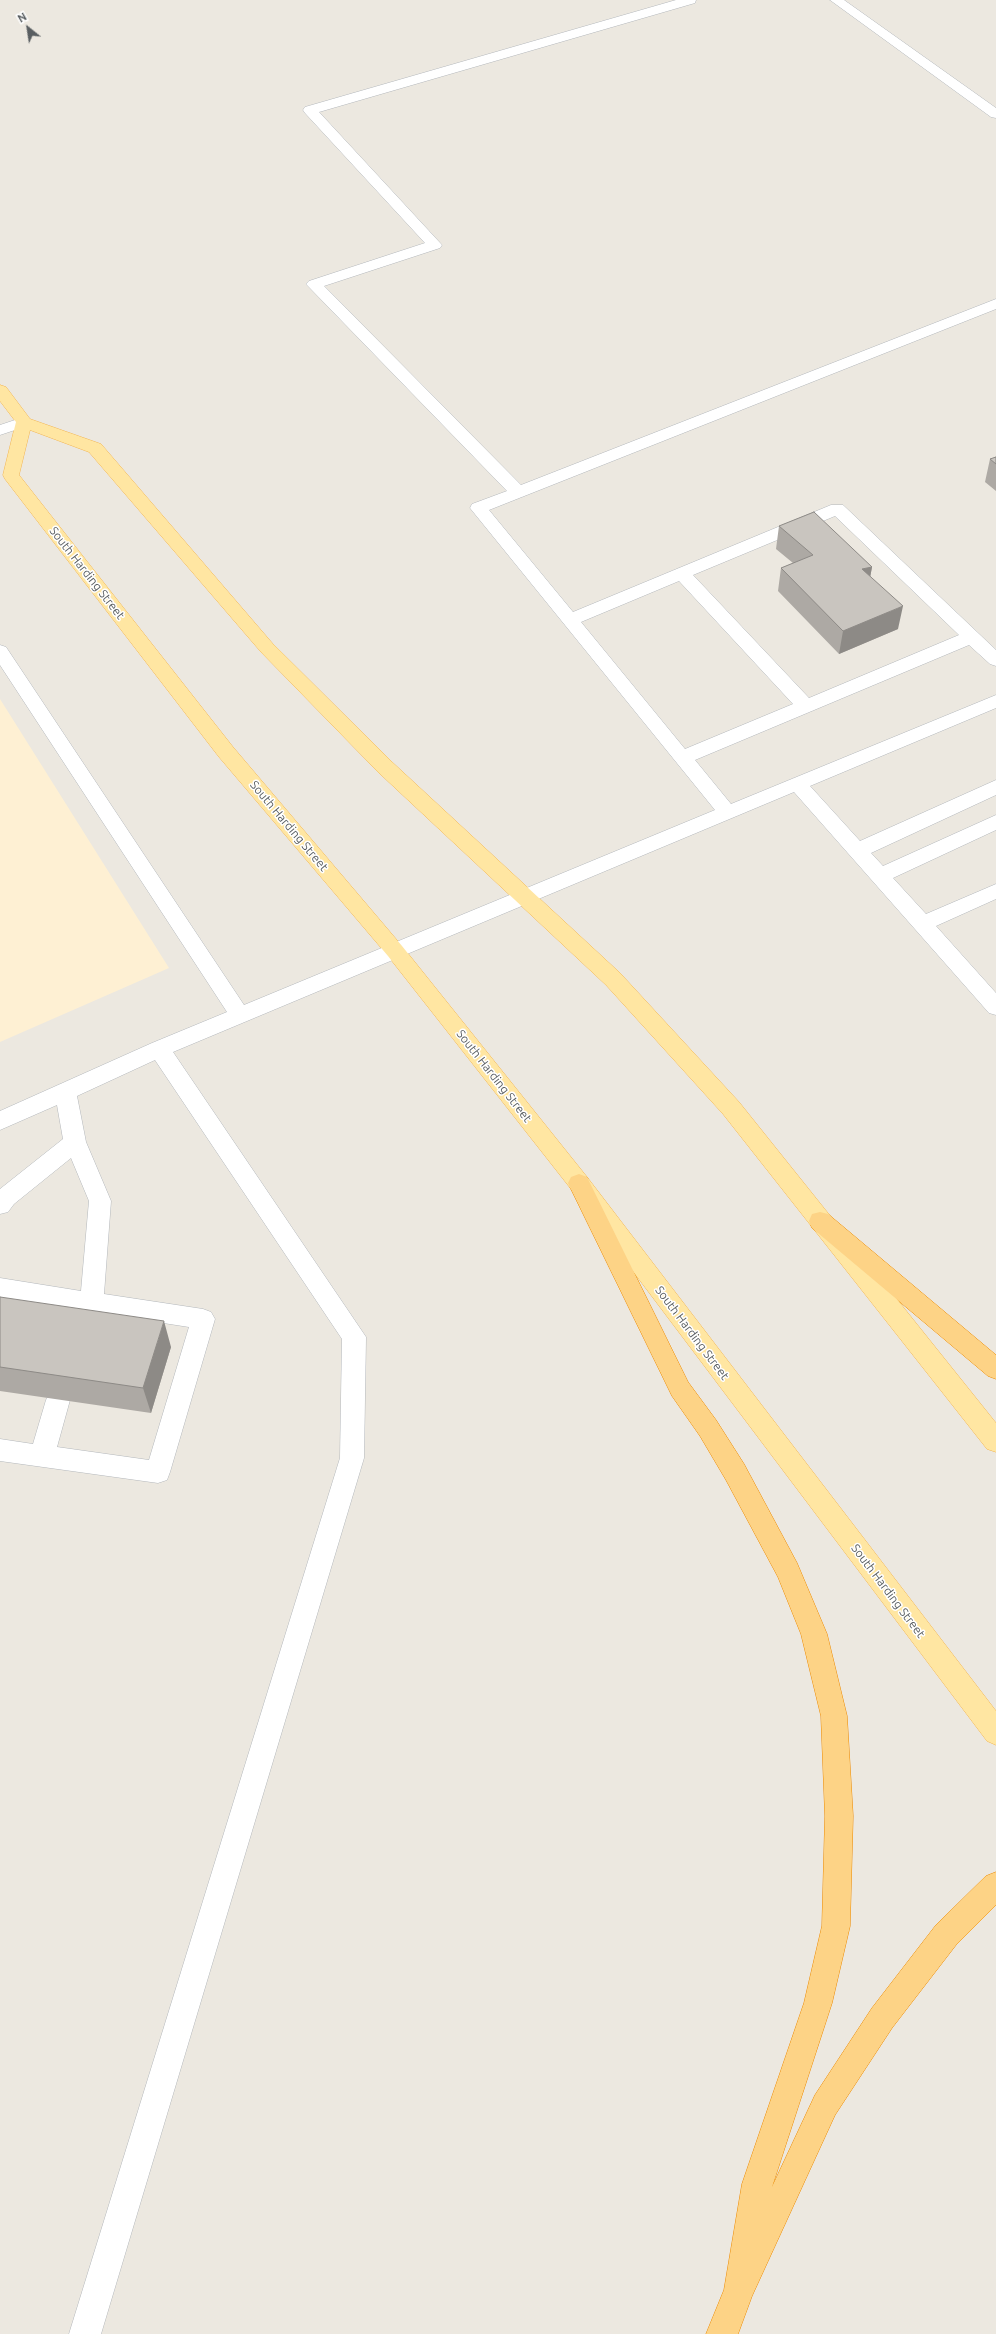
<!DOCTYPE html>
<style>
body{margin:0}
#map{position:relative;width:996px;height:2334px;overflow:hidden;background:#ece8e0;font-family:Ubuntu,sans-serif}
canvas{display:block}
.north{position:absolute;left:8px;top:8px;width:40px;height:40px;-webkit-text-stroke:3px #fff;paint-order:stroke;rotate:330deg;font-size:11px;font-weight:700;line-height:16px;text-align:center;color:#595e61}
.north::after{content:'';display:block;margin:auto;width:14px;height:18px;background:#595e61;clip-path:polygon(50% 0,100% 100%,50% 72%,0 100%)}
</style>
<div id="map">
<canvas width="996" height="2334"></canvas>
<div class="north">N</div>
</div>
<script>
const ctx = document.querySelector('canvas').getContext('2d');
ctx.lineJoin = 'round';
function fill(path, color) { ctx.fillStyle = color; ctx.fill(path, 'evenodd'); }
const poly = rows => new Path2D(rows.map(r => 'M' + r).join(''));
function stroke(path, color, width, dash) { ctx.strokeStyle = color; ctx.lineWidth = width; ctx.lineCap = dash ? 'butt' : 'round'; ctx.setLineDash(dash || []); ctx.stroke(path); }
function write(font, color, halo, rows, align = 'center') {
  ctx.font = font + ' Ubuntu,sans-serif'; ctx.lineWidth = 3; ctx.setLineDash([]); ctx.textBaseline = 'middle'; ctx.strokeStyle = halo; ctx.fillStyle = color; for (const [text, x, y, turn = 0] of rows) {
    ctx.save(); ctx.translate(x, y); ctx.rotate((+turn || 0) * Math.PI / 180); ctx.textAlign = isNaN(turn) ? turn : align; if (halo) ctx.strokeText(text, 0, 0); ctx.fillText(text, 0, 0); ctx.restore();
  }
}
fill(poly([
 [0,699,169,968,0,1042]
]), '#fef0d3');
const service = poly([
 [676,0,696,0,695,3,319,112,442,245,440,248,324,286,521,485,996,299,996,309,489,510,573,612,831,505,843,505,996,650,996,666,990,664,969,645,695,760,731,804,996,695,996,708,810,786,860,841,996,780,996,795,871,853,883,866,996,815,996,830,893,878,926,914,996,884,996,899,936,926,996,993,996,1015,989,1013,794,792,173,1052,366,1337,364,1458,101,2334,69,2334,340,1458,342,1339,155,1060,77,1096,86,1142,111,1201,104,1294,203,1309,211,1312,215,1319,170,1472,167,1480,158,1483,0,1461,0,1439,33,1444,46,1400,50,1393,58,1389,66,1393,70,1400,57,1447,149,1460,189,1327,99,1313,94,1322,86,1325,78,1322,74,1315,77,1310,0,1298,0,1278,81,1291,89,1201,71,1158,14,1204,8,1212,0,1214,0,1189,63,1139,57,1105,0,1130,0,1111,152,1043,227,1012,0,665,0,645,6,647,244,1005,715,810,470,508,472,504,507,491,306,284,309,281,425,243,305,113,303,110,305,107,676,0],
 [835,516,959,635,809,698,693,575,835,516],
 [679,581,793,704,685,749,581,622,679,581],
 [830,0,844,0,996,108,996,118,991,117,830,0]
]);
const minor = poly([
 [24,417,30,419,32,422,30,425,0,435,0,425,24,417]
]);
const primary = poly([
 [0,385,6,387,30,419,101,444,273,644,392,762,620,973,739,1102,996,1423,996,1452,987,1449,723,1114,606,985,378,772,261,652,89,452,30,430,19,475,233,747,402,946,587,1177,996,1711,996,1745,987,1741,571,1189,388,956,219,757,5,479,3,475,16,422,0,401,0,385]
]);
const motorway = poly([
 [579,1174,587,1177,688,1382,716,1420,744,1464,797,1563,827,1634,847,1716,853,1816,850,1926,832,2003,772,2187,815,2095,872,2008,936,1925,986,1876,996,1872,996,1905,956,1945,892,2028,835,2115,752,2296,738,2334,706,2334,724,2290,742,2184,804,2003,822,1926,825,1816,821,1716,801,1634,778,1577,726,1480,700,1436,672,1396,568,1183,571,1177,579,1174],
 [820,1212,828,1214,996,1355,996,1379,988,1376,812,1228,809,1221,812,1214,820,1212]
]);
stroke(service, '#b3b7bb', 1);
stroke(minor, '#b3b7bb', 1);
stroke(primary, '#f2b553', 1);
stroke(motorway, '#ec8a00', 1);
fill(service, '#fff');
fill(minor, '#fff');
fill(primary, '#ffe6a2');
fill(motorway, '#fdd386');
fill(poly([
 [996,457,996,491,985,482,990,459],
 [779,526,872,567,870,577,898,629,839,654,778,591,781,568,793,563,776,549],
 [0,1297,171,1347,151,1413,0,1391]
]), '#ada9a4');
fill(poly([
 [872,567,868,589,862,569],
 [903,606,898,629,839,654,843,631],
 [164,1321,171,1347,151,1413,143,1388]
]), '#8d8a86');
const building = poly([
 [996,457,996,464,990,459,996,457],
 [814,512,872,567,862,569,903,606,843,631,781,568,813,555,779,526,814,512],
 [0,1297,164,1321,143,1388,0,1367,0,1297]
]);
fill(building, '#c9c5bf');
stroke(building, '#8d8a86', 1);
write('12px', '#595e61', '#fff', [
 ["South Harding Street",87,573,52],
 ["South Harding Street",289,826,50],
 ["South Harding Street",494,1076,52],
 ["South Harding Street",692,1333,53],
 ["South Harding Street",888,1591,53]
]);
</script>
